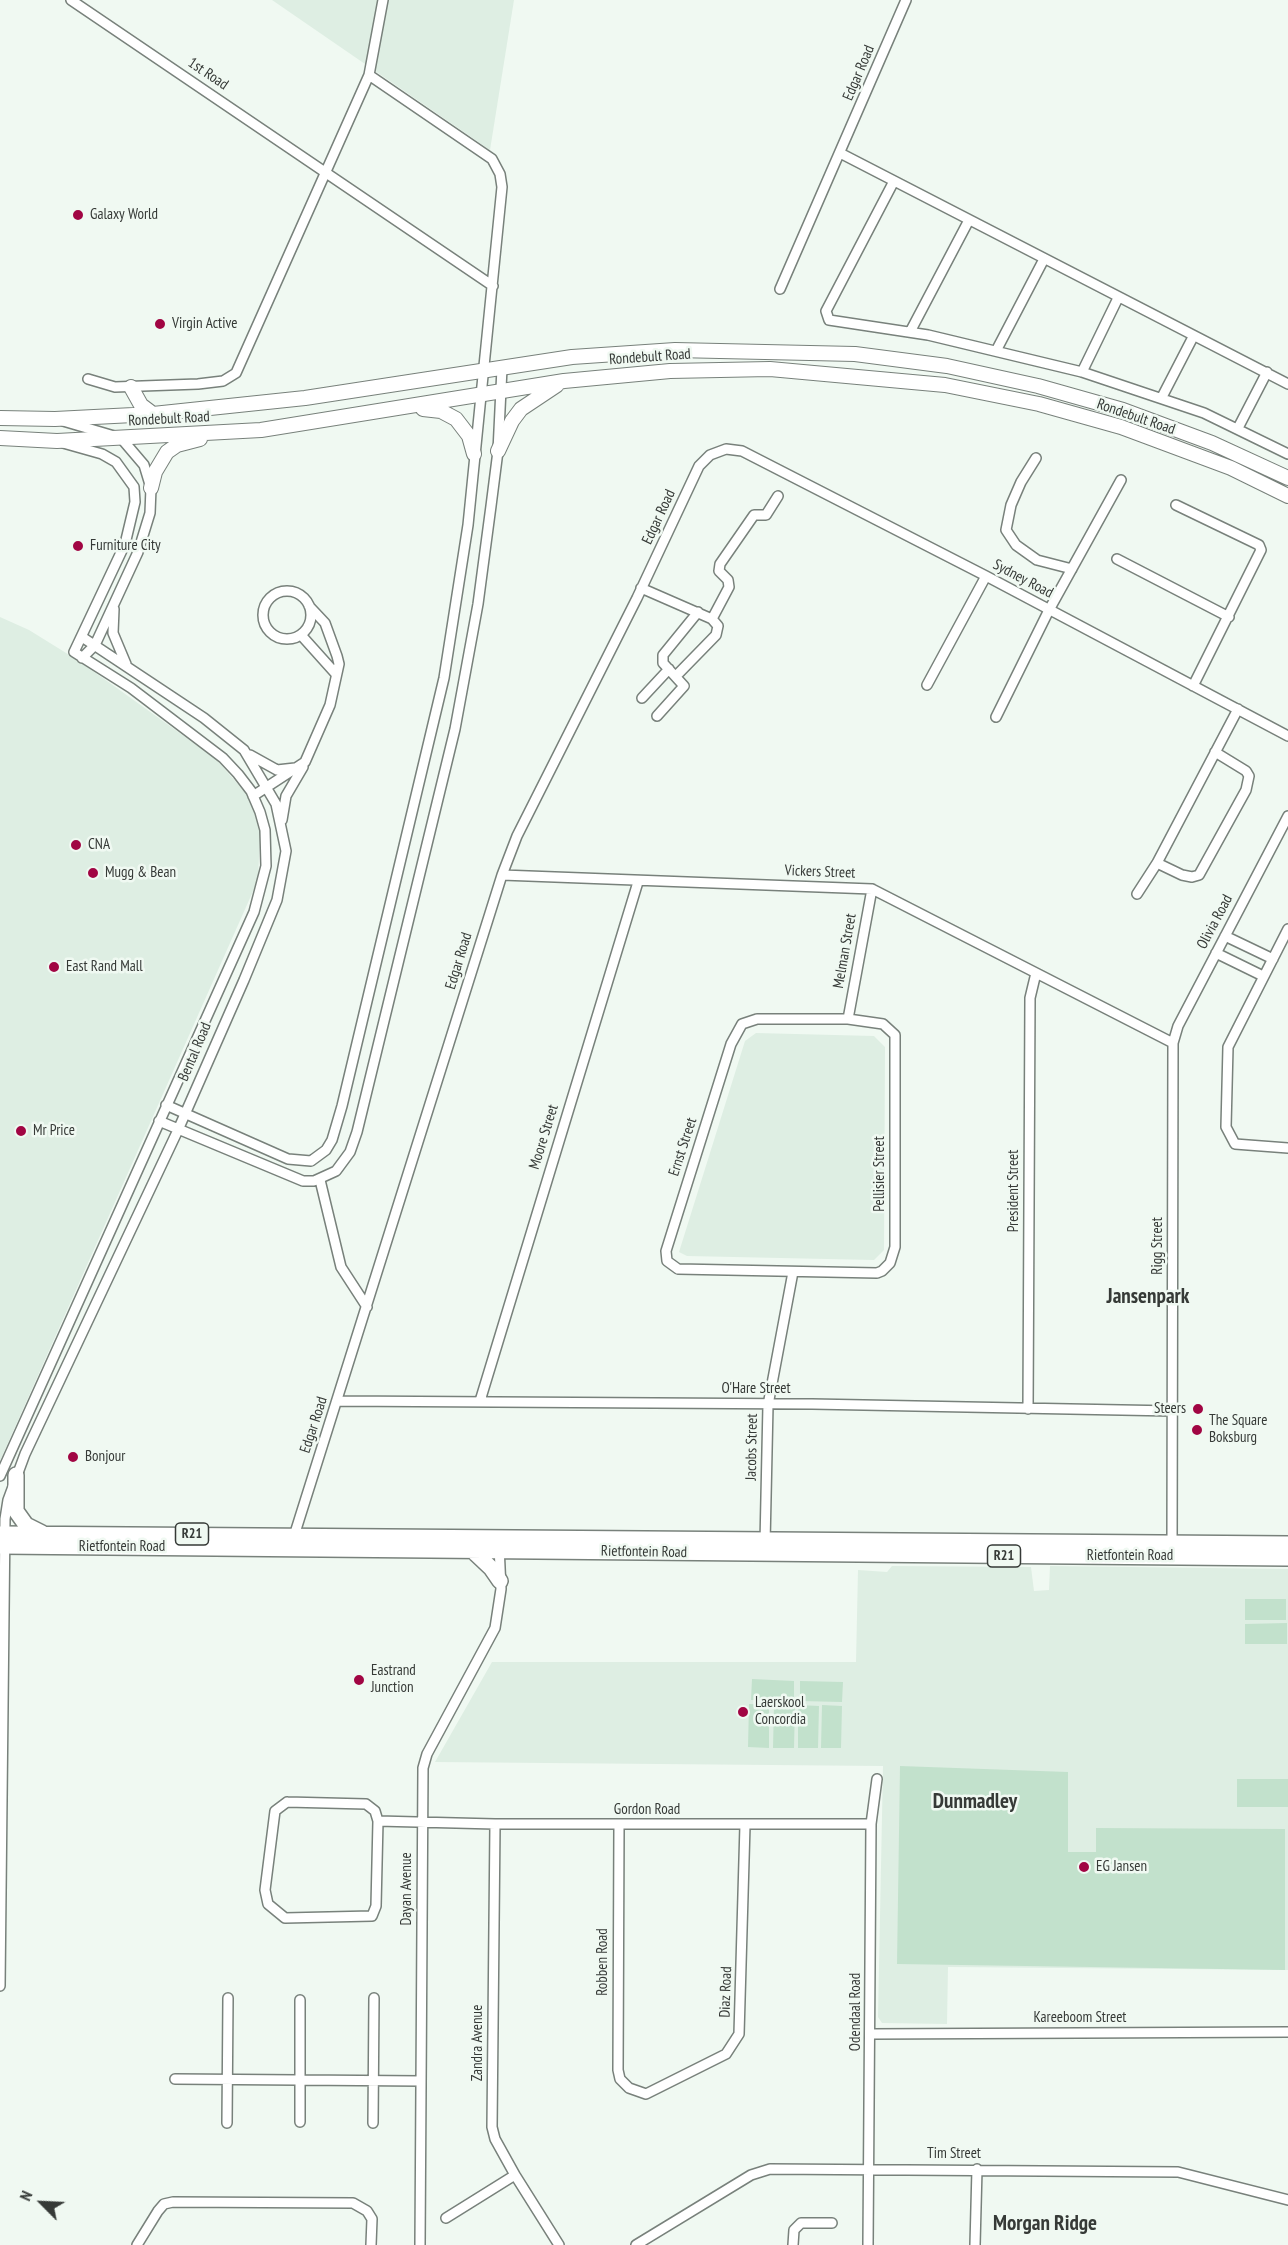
<!DOCTYPE html>
<style>
body{margin:0}
#map{position:relative;width:1288px;height:2245px;overflow:hidden;background:#f0f9f2;font-family:"PT Sans Narrow",sans-serif}
canvas{display:block}
.north{position:absolute;left:12px;top:2173px;width:60px;height:60px;-webkit-text-stroke:4px #f0f9f2;paint-order:stroke;rotate:294deg;font-size:16px;font-weight:700;line-height:24px;text-align:center;color:#363a37}
.north::after{content:'';display:block;margin:auto;width:21px;height:27px;background:#363a37;clip-path:polygon(50% 0,100% 100%,50% 72%,0 100%)}
</style>
<div id="map">
<canvas width="1288" height="2245"></canvas>
<div class="north">N</div>
</div>
<script>
const ctx = document.querySelector('canvas').getContext('2d');
ctx.lineJoin = 'round';
function fill(path, color) { ctx.fillStyle = color; ctx.fill(path, 'evenodd'); }
const poly = rows => new Path2D(rows.map(r => 'M' + r).join(''));
function stroke(path, color, width, dash) { ctx.strokeStyle = color; ctx.lineWidth = width; ctx.lineCap = dash ? 'butt' : 'round'; ctx.setLineDash(dash || []); ctx.stroke(path); }
function write(font, color, halo, rows, align = 'center') {
  ctx.font = font + ' "PT Sans Narrow",sans-serif'; ctx.lineWidth = 5; ctx.setLineDash([]); ctx.textBaseline = 'middle'; ctx.strokeStyle = halo; ctx.fillStyle = color; for (const [text, x, y, turn = 0] of rows) {
    ctx.save(); ctx.translate(x, y); ctx.rotate((+turn || 0) * Math.PI / 180); ctx.textAlign = isNaN(turn) ? turn : align; if (halo) ctx.strokeText(text, 0, 0); ctx.fillText(text, 0, 0); ctx.restore();
  }
}
fill(poly([
 [272,0,514,0,490,150],
 [0,617,29,630,79,661,216,759,250,798,260,832,258,880,0,1461],
 [756,1033,874,1036,885,1047,884,1250,874,1260,687,1256,679,1252,745,1041],
 [892,1566,1031,1567,1034,1591,1049,1590,1050,1566,1288,1569,1288,1970,948,1967,947,2024,882,2023,878,2017,883,1766,435,1762,492,1662,856,1662,858,1570,887,1572]
]), '#deeee3');
fill(poly([
 [1245,1599,1286,1599,1286,1620,1245,1620],
 [1287,1623,1287,1644,1245,1644,1245,1624],
 [752,1679,794,1681,794,1701,751,1700],
 [800,1681,843,1682,842,1702,800,1701],
 [749,1704,769,1705,769,1748,748,1747],
 [774,1705,795,1705,794,1748,773,1748],
 [798,1705,819,1706,818,1748,798,1748],
 [822,1705,842,1706,841,1748,821,1748],
 [900,1766,1068,1772,1068,1852,1096,1852,1096,1828,1285,1829,1285,1970,897,1964],
 [1237,1779,1288,1779,1288,1807,1237,1807]
]), '#c2e1cc');
const street = poly([
 [71,0,493,286],
 [840,153,1288,384],
 [894,181,826,311,829,320,928,335,1082,372,1204,413,1288,454],
 [780,289,906,0],
 [910,332,969,220],
 [996,351,1044,259],
 [1082,372,1118,298],
 [88,379,115,387,198,384,223,381,236,373,369,75,383,0],
 [1162,397,1193,337],
 [63,421,121,438,144,465,151,488,150,513,138,552,95,645,82,658],
 [1238,428,1267,372],
 [1036,458,1021,482,1011,505,1006,530,1016,545,1037,560,1072,569],
 [1176,505,1259,545,1261,550,1193,686],
 [1117,559,1229,617],
 [641,588,712,619,718,626,716,635,676,676],
 '263 615a24 24 0 1 1 48 0a24 24 0 1 1-48 0Z',
 [114,609,113,633,126,664],
 [712,619,729,587,728,580,719,571,720,564,754,515,766,515,778,496],
 [301,635,336,674],
 [927,685,986,576],
 [642,698,669,669],
 [657,716,684,686,663,663,663,655,698,612],
 [996,717,1049,610,1121,480],
 [250,755,277,770,295,768],
 [253,796,305,762,330,705,339,664,337,656,325,623,309,606],
 [282,820,286,796,303,767],
 [1157,863,1182,875,1192,877,1199,875,1246,790,1249,776,1246,771,1215,752],
 [502,875,872,889,1173,1043],
 [1137,894,1157,863,1238,709],
 [1288,929,1228,1047,1226,1127,1235,1144,1288,1148],
 [1225,936,1273,959],
 [1216,953,1263,976],
 [757,1019,848,1019,883,1024,895,1035,895,1247,890,1263,882,1271,877,1273,678,1269,667,1261,666,1251,731,1044,742,1024,757,1019],
 [848,1019,872,889],
 [166,1105,288,1159,311,1161,326,1150,332,1140,342,1106,444,678,468,525,502,187,500,174,492,159,369,75],
 [159,1121,303,1181,314,1181,336,1171,350,1152,357,1132,455,729,478,604,491,506,498,451,502,368],
 [320,1180,341,1267,367,1307],
 [338,1401,812,1404,1173,1411],
 [480,1401,638,882],
 [1028,1409,1030,998,1036,973],
 [0,1476,254,912,266,866,265,830,260,812,251,791,238,774,223,758,131,688,74,652,125,544,135,502,134,487,116,462,102,454,63,443],
 [294,1536,502,875,517,836,637,598,699,466,710,455,726,449,742,451,986,576,1288,736],
 [765,1543,768,1405,793,1272],
 [1172,1548,1173,1043,1178,1026,1288,816],
 [287,1802,366,1804,375,1811,378,1821,376,1906,372,1916,285,1918,268,1904,265,1890,275,1811,287,1802],
 [378,1821,495,1824,871,1824],
 [495,1824,492,2127,495,2139,515,2175,559,2245],
 [619,1825,618,2070,620,2079,629,2088,646,2094,726,2054,739,2034,745,1825],
 [0,1986,5,1519,8,1500,25,1454,178,1130,244,980,277,900,286,851,276,804,244,750,204,718,82,637],
 [872,2034,1288,2032],
 [175,2079,421,2081],
 [300,2122,300,2000],
 [227,2123,228,1998],
 [373,2123,374,1998],
 [446,2218,515,2175],
 [137,2245,158,2211,164,2204,173,2202,353,2203,367,2211,372,2219,371,2245],
 [420,2245,423,1768,427,1754,495,1628,501,1589,499,1546],
 [636,2245,751,2175,770,2169,1178,2172,1288,2200],
 [793,2245,794,2230,801,2223,832,2223],
 [868,2245,871,1824,877,1779],
 [975,2245,977,2169]
]);
const secondary = poly([
 [131,387,141,405,153,414],
 [423,409,441,411,456,419,469,436,474,454],
 [0,418,55,419,153,414,305,398,572,357,675,350,855,354,947,366,1038,386,1123,410,1212,443,1288,478],
 [0,438,57,441,261,430,564,381,670,371,770,369,945,385,1039,404,1121,427,1231,468,1288,496],
 [498,451,512,421,521,409,557,385],
 [151,488,155,472,167,452,177,445,200,439]
]);
const primary = poly([
 [16,1475,16,1511,26,1525,42,1533],
 [0,1534,1288,1544],
 [0,1546,1288,1558],
 [473,1551,491,1568,500,1581]
]);
stroke(street, '#78817b', 12);
stroke(secondary, '#78817b', 16);
stroke(primary, '#78817b', 18);
stroke(street, '#fff', 9);
stroke(secondary, '#fff', 14);
stroke(primary, '#fff', 15);
for (const [x, y, r, color] of [
 [78,215,6,"#a10543"],
 [160,324,6,"#a10543"],
 [78,546,6,"#a10543"],
 [76,845,6,"#a10543"],
 [93,873,6,"#a10543"],
 [54,967,6,"#a10543"],
 [21,1131,6,"#a10543"],
 [1198,1409,6,"#a10543"],
 [1197,1430,6,"#a10543"],
 [73,1457,6,"#a10543"],
 [359,1680,6,"#a10543"],
 [743,1712,6,"#a10543"],
 [1084,1867,6,"#a10543"]
]) { const dot = new Path2D(); dot.arc(x, y, r, 0, 2 * Math.PI); ctx.fillStyle = color; ctx.fill(dot); stroke(dot, '#f0f9f2', 2); }
for (const [x, y, w] of [
 [192,1534,33],
 [1004,1556,33]
]) { const box = new Path2D(); box.roundRect(x - w / 2, y - 11, w, 22, 4.5); ctx.fillStyle = '#f0f9f2'; ctx.fill(box); stroke(box, '#363a37', 1.5); }
write('bold 14px', '#363a37', null, [
 ["R21",192,1534],
 ["R21",1004,1556]
]);
write('15px', '#363a37', '#f0f9f2', [
 ["Edgar Road",859,73,-67],
 ["1st Road",208,74,34],
 ["Rondebult Road",650,357,-4],
 ["Rondebult Road",1136,417,19],
 ["Rondebult Road",169,419,-3],
 ["Edgar Road",659,517,-65],
 ["Sydney Road",1023,579,28],
 ["Vickers Street",820,872,2],
 ["Olivia Road",1215,922,-62],
 ["Melman Street",845,951,-80],
 ["Edgar Road",459,961,-73],
 ["Bental Road",195,1052,-67],
 ["Moore Street",544,1137,-73],
 ["Ernst Street",683,1147,-72],
 ["Pellisier Street",880,1174,-90],
 ["President Street",1014,1191,-90],
 ["Rigg Street",1158,1246,-90],
 ["O'Hare Street",756,1389],
 ["Edgar Road",314,1425,-72],
 ["Jacobs Street",752,1447,-89],
 ["Rietfontein Road",122,1547],
 ["Rietfontein Road",644,1552,1],
 ["Rietfontein Road",1130,1556],
 ["Gordon Road",647,1810],
 ["Dayan Avenue",407,1889,-90],
 ["Robben Road",603,1962,-90],
 ["Diaz Road",726,1992,-88],
 ["Odendaal Road",856,2012,-90],
 ["Kareeboom Street",1080,2018],
 ["Zandra Avenue",478,2043,-90],
 ["Tim Street",954,2154]
]);
write('15px', '#363a37', '#f0f9f2', [
 ["Galaxy World",90,215],
 ["Virgin Active",172,324],
 ["Furniture City",90,546],
 ["CNA",88,845],
 ["Mugg & Bean",105,873],
 ["East Rand Mall",66,967],
 ["Mr Price",33,1131],
 ["Steers",1186,1409,"right"],
 ["The Square",1209,1421],
 ["Boksburg",1209,1438],
 ["Bonjour",85,1457],
 ["Eastrand",371,1671],
 ["Junction",371,1688],
 ["Laerskool",755,1703],
 ["Concordia",755,1720],
 ["EG Jansen",1096,1867]
], 'left');
write('bold 21px', '#363a37', '#f0f9f2', [
 ["Jansenpark",1148,1297],
 ["Dunmadley",975,1802],
 ["Morgan Ridge",1045,2224]
]);
</script>
